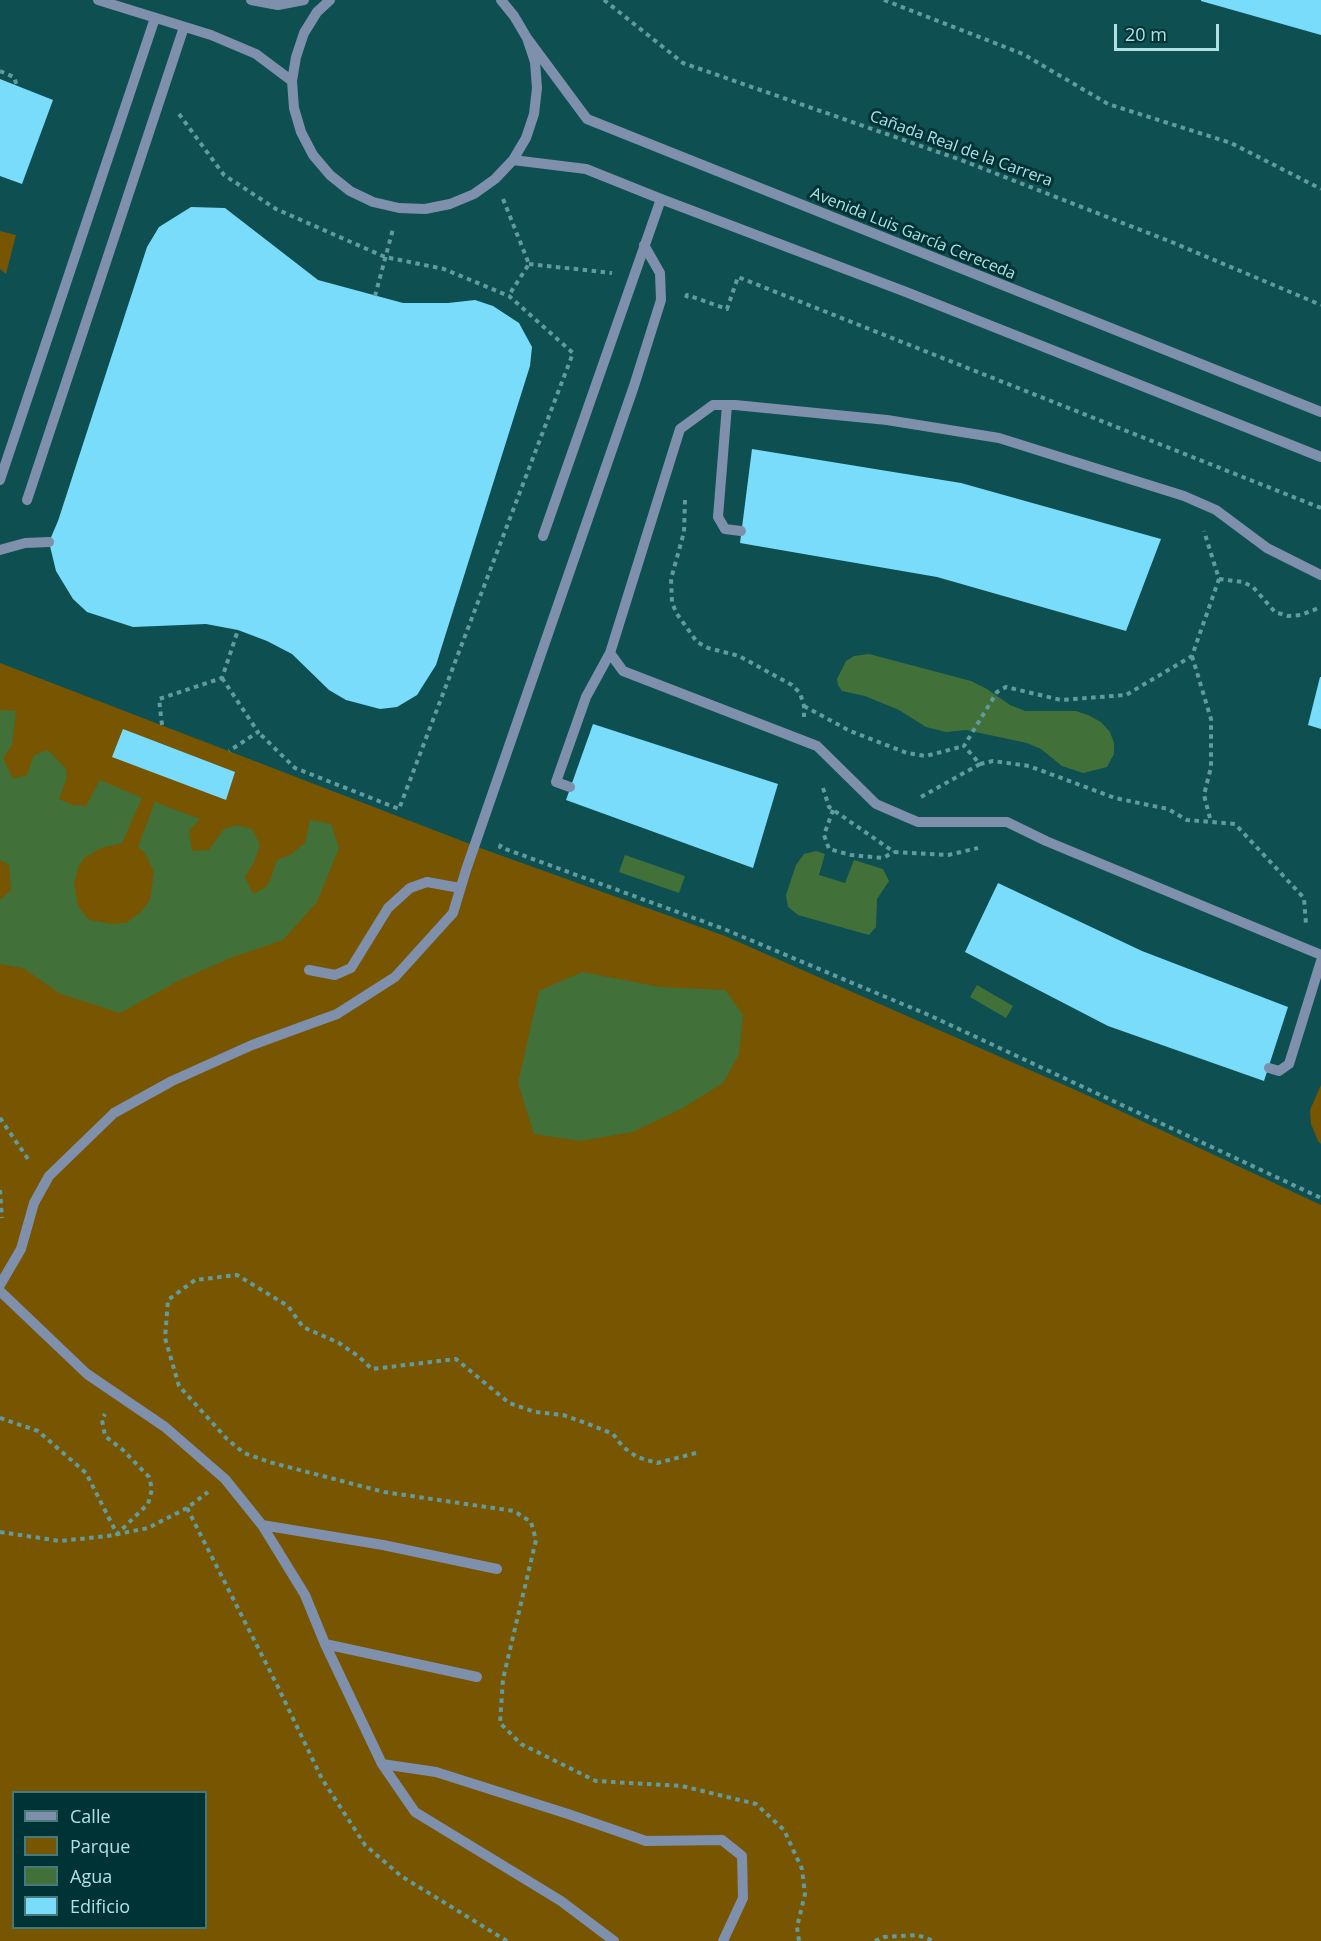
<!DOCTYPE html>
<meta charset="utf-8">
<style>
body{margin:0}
#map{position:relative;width:1321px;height:1941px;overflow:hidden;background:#0e4f52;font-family:"Open Sans",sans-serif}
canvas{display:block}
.legend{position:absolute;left:12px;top:1791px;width:195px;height:138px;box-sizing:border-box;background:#003336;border:2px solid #46797c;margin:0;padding:8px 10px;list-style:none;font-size:18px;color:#b0e1e4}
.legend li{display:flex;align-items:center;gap:12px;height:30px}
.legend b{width:30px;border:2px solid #46797c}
.scale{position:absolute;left:1114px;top:24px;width:105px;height:27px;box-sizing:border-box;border:3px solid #b0e1e4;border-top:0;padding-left:8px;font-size:18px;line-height:21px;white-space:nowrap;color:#b0e1e4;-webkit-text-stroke:4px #003336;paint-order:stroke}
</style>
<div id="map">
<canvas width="1321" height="1941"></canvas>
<ul class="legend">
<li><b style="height:8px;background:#7f90ac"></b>Calle</li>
<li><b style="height:16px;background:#785501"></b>Parque</li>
<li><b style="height:16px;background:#417138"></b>Agua</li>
<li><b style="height:16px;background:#7adcfb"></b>Edificio</li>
</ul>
<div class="scale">20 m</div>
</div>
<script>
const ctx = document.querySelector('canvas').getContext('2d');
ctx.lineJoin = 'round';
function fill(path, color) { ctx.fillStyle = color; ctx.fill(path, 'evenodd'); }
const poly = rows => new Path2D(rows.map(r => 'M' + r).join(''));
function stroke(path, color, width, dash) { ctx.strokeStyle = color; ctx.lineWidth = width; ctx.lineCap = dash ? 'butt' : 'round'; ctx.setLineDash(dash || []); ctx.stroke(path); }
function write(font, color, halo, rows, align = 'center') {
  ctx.font = font + ' "Open Sans",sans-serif'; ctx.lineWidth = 6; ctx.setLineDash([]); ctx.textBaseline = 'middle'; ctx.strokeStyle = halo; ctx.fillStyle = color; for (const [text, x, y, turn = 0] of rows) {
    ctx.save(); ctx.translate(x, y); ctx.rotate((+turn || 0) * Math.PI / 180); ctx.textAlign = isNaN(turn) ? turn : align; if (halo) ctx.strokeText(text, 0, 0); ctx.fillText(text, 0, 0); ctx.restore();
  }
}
fill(poly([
 [0,231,16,235,6,274,0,269],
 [0,663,483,849,725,936,1080,1092,1321,1205,1321,1941,0,1941],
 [14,1792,206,1792,206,1928,14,1928],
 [1321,1085,1321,1144,1318,1141,1311,1124,1310,1110]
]), '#785501');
fill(poly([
 [869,654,971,681,987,689,1010,705,1025,711,1076,711,1088,715,1101,722,1110,732,1114,743,1114,754,1107,767,1083,773,1062,766,1041,749,1027,743,966,730,946,732,926,727,899,710,865,696,842,691,838,685,837,679,846,661,854,656],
 [0,710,16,711,12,745,3,758,13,779,27,775,34,755,48,750,66,769,67,777,59,799,72,805,86,806,100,780,142,798,122,843,101,848,84,858,78,868,74,883,78,906,89,920,112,924,126,923,141,912,150,900,154,872,145,853,138,847,155,802,200,819,189,831,192,851,209,850,224,829,236,825,252,829,260,845,254,862,245,877,253,894,266,887,271,878,277,860,290,855,305,843,310,820,331,824,339,848,317,902,283,940,233,957,180,980,120,1013,61,994,23,968,0,964,0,900,11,890,9,865,0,860],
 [816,851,825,854,819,875,845,883,854,860,883,869,889,881,877,899,876,927,869,935,798,915,788,907,786,895,796,865,804,854],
 [625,855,685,876,679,893,619,872],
 [582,972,660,987,725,990,743,1015,739,1054,723,1083,681,1109,632,1132,580,1141,534,1134,518,1083,539,991],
 [977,985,1013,1006,1006,1018,970,997]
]), '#417138');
fill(poly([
 [1201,0,1321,0,1321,35,1201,1],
 [0,79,53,100,22,184,0,176],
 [191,207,225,208,318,280,403,303,448,303,475,300,493,306,519,323,532,347,530,366,436,665,417,695,397,707,380,709,346,700,329,690,292,654,267,641,238,630,206,624,133,627,87,612,73,599,56,571,49,542,58,521,147,247,159,227],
 [752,449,961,483,1161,539,1126,631,937,577,740,543],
 [1320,677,1321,677,1321,729,1308,725],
 [593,724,778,784,753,868,566,800],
 [123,729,235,772,226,800,112,757],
 [998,883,1142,951,1288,1007,1264,1081,1108,1026,965,952]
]), '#7adcfb');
stroke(poly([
 [604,0,683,63,961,160,1174,243,1321,305],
 [884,0,1023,54,1108,104,1231,143,1321,189],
 [0,71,14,77,17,86],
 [179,114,224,175,276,209,385,257,444,269,509,296,573,353,399,809,295,768,258,732],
 [503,199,529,264,509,295],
 [529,264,612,273],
 [375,296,393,229],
 [686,298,687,295,727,309,738,277,1321,508],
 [685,500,684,532,671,579,672,603,677,614,697,642,708,648,739,656,792,685,800,693,804,706,804,717],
 [1219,579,1243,582,1253,587,1275,612,1288,616,1301,615,1321,607],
 [1192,656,1211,719,1211,767,1204,795,1211,822],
 [222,678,258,732,229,751],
 [804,706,850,731,907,753,926,756,964,746],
 [162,725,159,699,222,678,238,630],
 [980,764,993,761,1029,766,1115,798,1168,809,1187,820,1235,824,1304,898,1306,924],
 [823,788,829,807,894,852,948,855,978,848],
 [921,797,980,764,964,746,997,692,1006,687,1061,700,1126,695,1192,656,1219,579,1204,531],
 [833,810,824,835,829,849,851,855,883,858,894,852],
 [501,844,500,847,724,929,931,1016,1321,1198],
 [0,1118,30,1162],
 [0,1190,2,1218],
 [0,1418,38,1431,86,1473,117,1534,148,1504,152,1489,149,1477,123,1450,105,1436,102,1420,105,1414],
 [696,1453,657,1463,637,1457,623,1447,613,1434,591,1425,563,1415,535,1412,509,1403,456,1359,372,1369,358,1356,339,1343,303,1327,288,1306,237,1275,195,1280,168,1300,165,1338,179,1386,227,1439,244,1453,269,1462,384,1492,514,1511,531,1522,536,1540,503,1679,500,1723,521,1744,596,1781,682,1786,756,1804,784,1830,802,1869,805,1894,797,1927,799,1941],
 [187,1508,277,1685,322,1779,365,1845,401,1876,507,1941],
 [0,1532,60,1541,108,1536,148,1528,187,1508,208,1492],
 [875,1941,884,1937,917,1935,934,1941]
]), '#629b9e', 4, [4.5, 4.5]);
stroke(poly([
 [98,0,211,35,256,54,292,81],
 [251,0,278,5,304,0],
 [330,0,317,12,304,33,296,57,292,81,294,108,301,132,313,155,330,175,350,191,373,202,399,208,425,209,450,204,474,194,495,179,513,160,526,138,534,114,537,88,535,62,527,38,514,16,501,0],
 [527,38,587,119,1321,412],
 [513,160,586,169,661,199,906,292,1321,457],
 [727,405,718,517,725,529,741,531],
 [0,480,155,18],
 [27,500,184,27],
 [543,536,661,199],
 [0,550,25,543,49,542],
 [1321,575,1267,548,1216,510,1184,496,999,438,887,420,735,405,713,405,680,429,610,653,623,671,817,746,876,804,906,817,918,822,1007,822,1046,841,1321,955],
 [570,787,556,782,586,697,610,653],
 [309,970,335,975,351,968,388,908,410,888,427,882,460,888],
 [1269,1068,1279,1071,1289,1064,1321,961],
 [0,1285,21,1249,34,1203,49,1176,114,1113,172,1081,252,1045,337,1014,395,977,453,913,466,870,634,386,661,300,660,273,644,245],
 [0,1291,87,1374,165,1427,225,1479,262,1525,305,1595,325,1644,382,1764,415,1812,561,1901,614,1941],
 [262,1525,383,1545,497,1569],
 [325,1644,477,1677],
 [382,1764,436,1772,568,1814,646,1841,722,1840,742,1856,743,1898,723,1941]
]), '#7f90ac', 10);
write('16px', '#b0e1e4', '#003336', [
 ["Cañada Real de la Carrera",961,149,20],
 ["Avenida Luis García Cereceda",913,234,22]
]);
</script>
